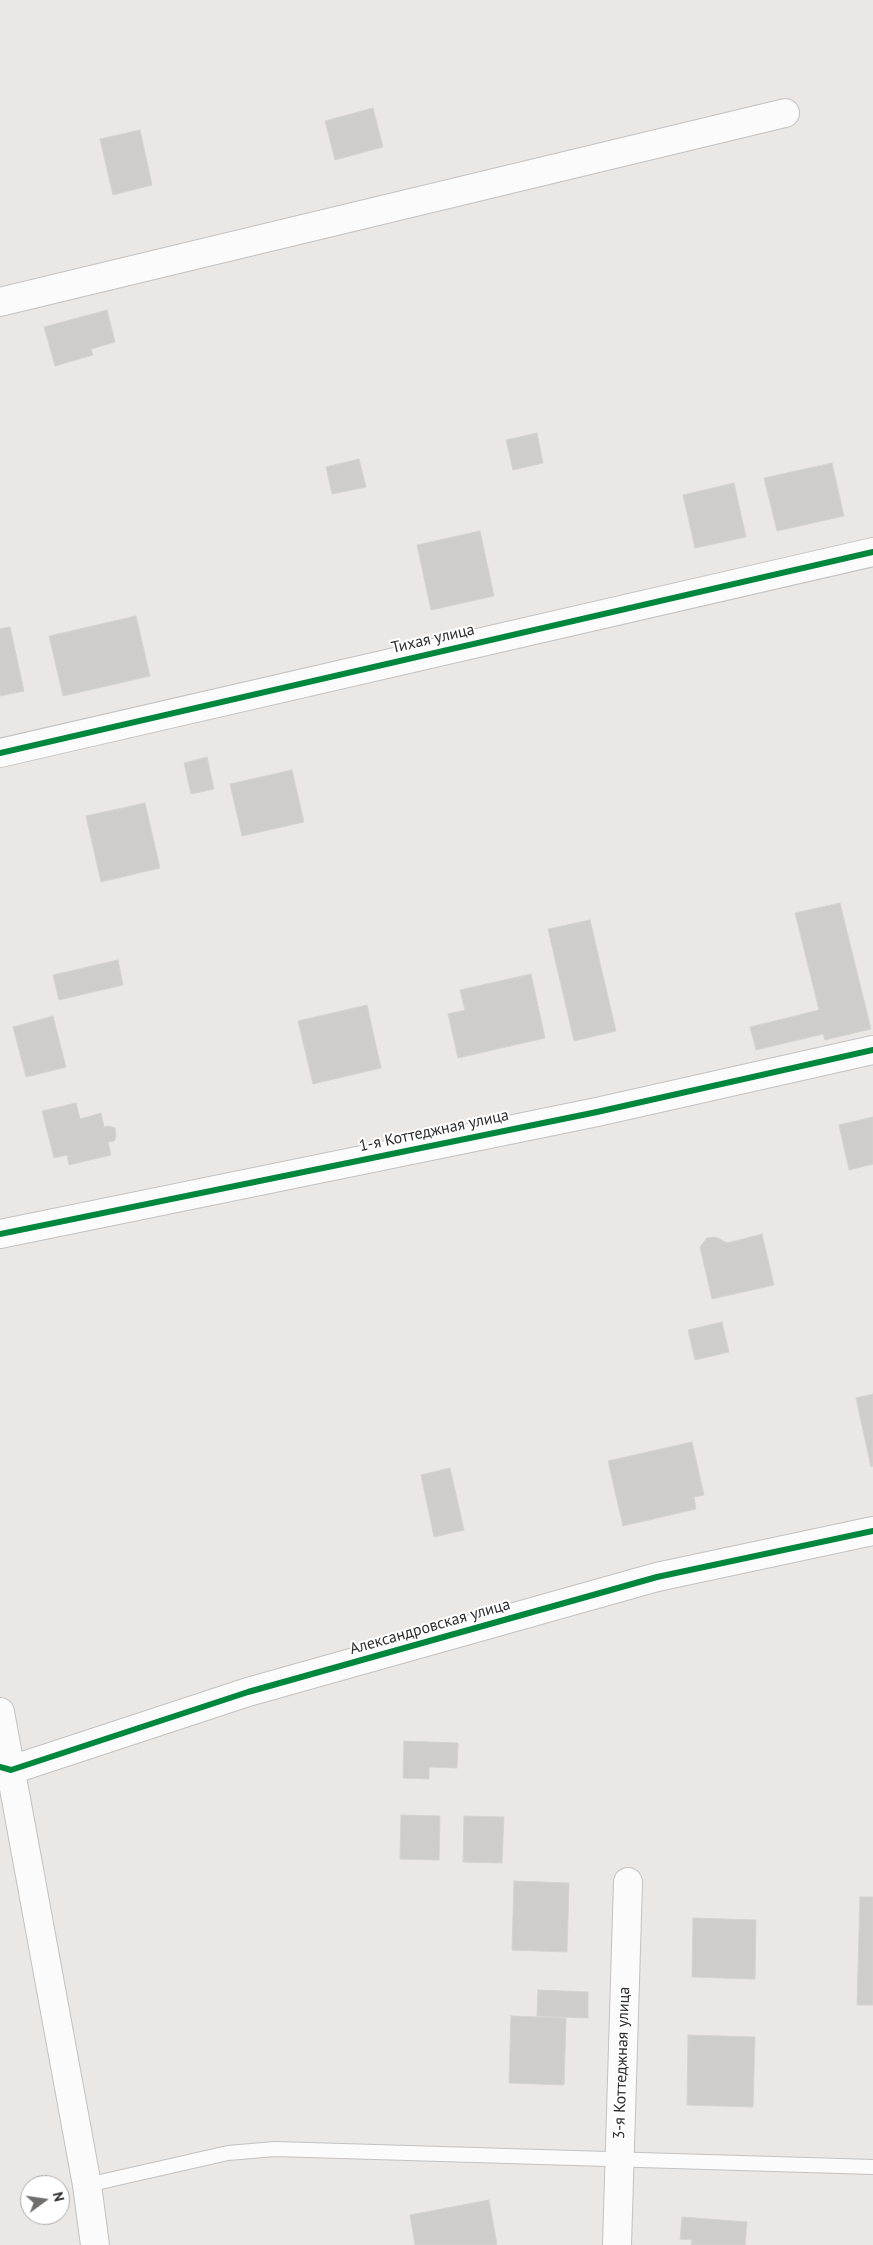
<!DOCTYPE html>
<meta charset="utf-8">
<style>
body{margin:0}
#map{position:relative;width:873px;height:2245px;overflow:hidden;background:#eae7e4;font-family:"PT Sans",sans-serif}
canvas{display:block}
.north{position:absolute;left:20px;top:2175px;width:50px;height:50px;box-sizing:border-box;background:#fff;border:1px solid #ababab;border-radius:50%;rotate:76deg;font-size:14px;font-weight:700;line-height:20px;text-align:center;color:#2d2d2d}
.north::after{content:'';display:block;margin:auto;width:18px;height:22px;background:#6f6e6d;clip-path:polygon(50% 0,100% 100%,50% 72%,0 100%)}
</style>
<div id="map">
<canvas width="873" height="2245"></canvas>
<div class="north">N</div>
</div>
<script>
const ctx = document.querySelector('canvas').getContext('2d');
ctx.lineJoin = 'round';
function fill(path, color) { ctx.fillStyle = color; ctx.fill(path, 'evenodd'); }
const poly = rows => new Path2D(rows.map(r => 'M' + r).join(''));
function stroke(path, color, width, dash) { ctx.strokeStyle = color; ctx.lineWidth = width; ctx.lineCap = dash ? 'butt' : 'round'; ctx.setLineDash(dash || []); ctx.stroke(path); }
function write(font, color, halo, rows, align = 'center') {
  ctx.font = font + ' "PT Sans",sans-serif'; ctx.lineWidth = 4; ctx.setLineDash([]); ctx.textBaseline = 'middle'; ctx.strokeStyle = halo; ctx.fillStyle = color; for (const [text, x, y, turn = 0] of rows) {
    ctx.save(); ctx.translate(x, y); ctx.rotate((+turn || 0) * Math.PI / 180); ctx.textAlign = isNaN(turn) ? turn : align; if (halo) ctx.strokeText(text, 0, 0); ctx.fillText(text, 0, 0); ctx.restore();
  }
}
const building = poly([
 [373,108,383,147,335,160,325,121,373,108],
 [140,130,152,185,113,195,100,139,140,130],
 [107,310,115,342,91,349,93,355,55,366,44,327,107,310],
 [537,433,543,463,513,470,506,440,537,433],
 [359,459,366,487,332,494,326,467,359,459],
 [832,463,844,516,777,531,764,478,832,463],
 [734,483,746,537,695,548,683,495,734,483],
 [480,531,494,596,431,610,417,545,480,531],
 [136,616,150,676,63,696,49,636,136,616],
 [10,627,24,691,0,696,0,629,10,627],
 [207,757,214,789,191,794,184,763,207,757],
 [292,770,304,822,242,836,230,784,292,770],
 [145,803,160,868,101,882,86,816,145,803],
 [840,903,871,1029,825,1040,823,1034,756,1050,750,1027,819,1010,795,913,840,903],
 [590,920,616,1031,574,1041,548,929,590,920],
 [118,960,123,985,59,1000,53,975,118,960],
 [531,974,545,1038,458,1058,448,1014,465,1010,460,990,531,974],
 [367,1005,381,1068,313,1084,298,1021,367,1005],
 [53,1016,66,1067,26,1077,13,1027,53,1016],
 [76,1103,80,1119,101,1113,104,1127,109,1126,115,1128,116,1137,114,1141,108,1142,111,1155,69,1165,67,1155,54,1158,42,1111,76,1103],
 [873,1117,873,1164,849,1170,839,1125,873,1117],
 [762,1234,774,1285,712,1299,700,1247,707,1238,716,1237,727,1243,762,1234],
 [722,1322,729,1352,695,1360,688,1330,722,1322],
 [873,1394,873,1466,871,1467,856,1398,873,1394],
 [692,1442,704,1495,694,1497,696,1509,623,1526,608,1461,692,1442],
 [450,1468,464,1530,434,1537,421,1475,450,1468],
 [404,1741,458,1743,457,1768,429,1767,429,1779,403,1778,404,1741],
 [401,1815,440,1816,439,1860,400,1859,401,1815],
 [464,1816,504,1817,502,1863,463,1862,464,1816],
 [514,1881,569,1883,567,1952,512,1950,514,1881],
 [860,1897,873,1897,873,2005,857,2005,860,1897],
 [693,1918,756,1920,755,1979,692,1977,693,1918],
 [538,1990,588,1992,588,2018,537,2016,538,1990],
 [511,2016,566,2018,564,2085,509,2083,511,2016],
 [688,2035,755,2037,753,2107,687,2105,688,2035],
 [489,2200,497,2245,415,2245,410,2215,489,2200],
 [682,2217,747,2222,745,2245,691,2245,692,2240,680,2239,682,2217]
]);
fill(building, '#cfcdca');
stroke(building, '#d5d3d0', 1);
const lane = poly([
 [87,2185,228,2153,275,2149,873,2167]
]);
const street = poly([
 [0,302,785,113],
 [0,753,873,552],
 [0,1234,597,1112,873,1050],
 [0,1712,87,2185,95,2245],
 [0,1767,11,1770,248,1692,657,1577,873,1531],
 [617,2245,628,1882]
]);
stroke(lane, '#c3c2c2', 16);
stroke(street, '#c3c2c2', 30);
stroke(lane, '#fcfbfb', 14);
stroke(street, '#fcfbfb', 28);
stroke(poly([
 [0,753,873,552],
 [0,1234,597,1112,873,1050],
 [0,1767,11,1770,248,1692,657,1577,873,1531]
]), '#00873e', 6);
write('16px', '#2d2d2d', '#fff', [
 ["Тихая улица",433,639,-13],
 ["1-я Коттеджная улица",434,1131,-12],
 ["Александровская улица",430,1627,-16],
 ["3-я Коттеджная улица",622,2063,-88]
]);
</script>
